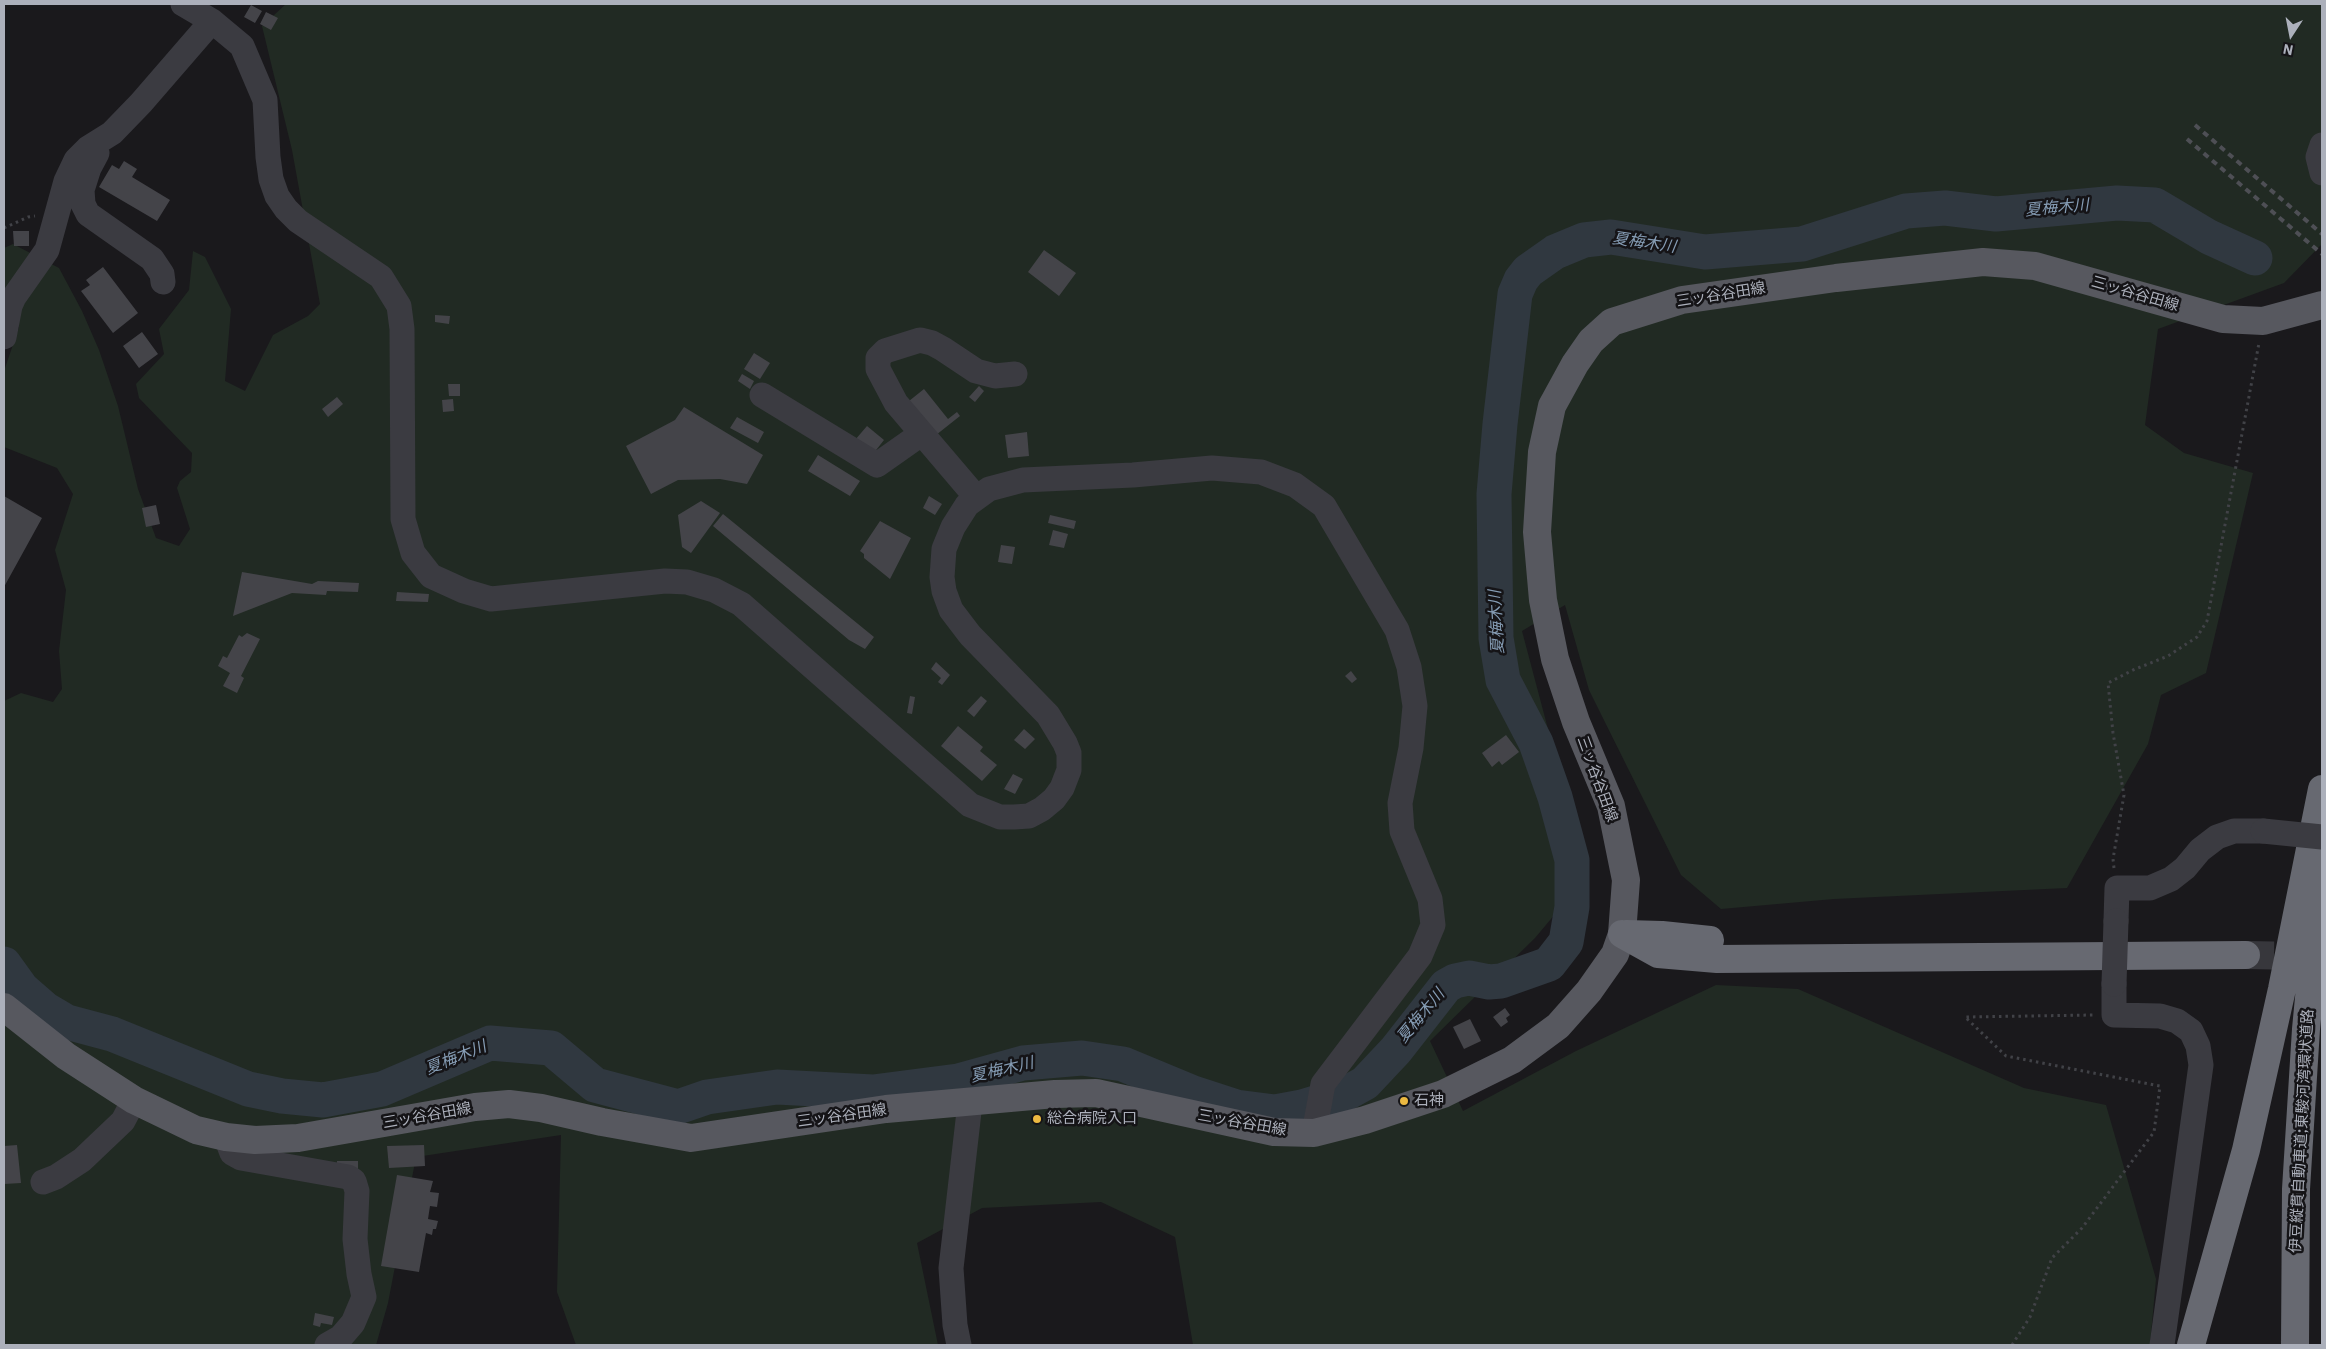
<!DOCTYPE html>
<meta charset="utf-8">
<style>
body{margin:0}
#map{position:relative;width:2326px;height:1349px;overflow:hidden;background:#1a191c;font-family:"IBM Plex Sans",sans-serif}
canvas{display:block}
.frame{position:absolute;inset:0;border:5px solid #acb0bb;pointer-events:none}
.north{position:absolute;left:2266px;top:10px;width:50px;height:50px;-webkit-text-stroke:4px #151417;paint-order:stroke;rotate:191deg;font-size:14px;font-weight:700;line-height:20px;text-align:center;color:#acb0bb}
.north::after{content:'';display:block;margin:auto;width:18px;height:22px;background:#acb0bb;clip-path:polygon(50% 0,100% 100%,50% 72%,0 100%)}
</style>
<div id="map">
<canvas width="2326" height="1349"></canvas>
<div class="frame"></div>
<div class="north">N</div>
</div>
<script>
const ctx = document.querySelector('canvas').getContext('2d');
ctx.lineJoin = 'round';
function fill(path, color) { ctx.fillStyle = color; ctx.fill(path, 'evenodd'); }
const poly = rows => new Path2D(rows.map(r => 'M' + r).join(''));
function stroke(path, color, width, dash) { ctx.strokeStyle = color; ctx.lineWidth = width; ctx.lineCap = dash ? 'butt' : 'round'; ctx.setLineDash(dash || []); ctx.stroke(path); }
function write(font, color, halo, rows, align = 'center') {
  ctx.font = font + ' "IBM Plex Sans","Noto Sans JP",sans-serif'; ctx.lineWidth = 5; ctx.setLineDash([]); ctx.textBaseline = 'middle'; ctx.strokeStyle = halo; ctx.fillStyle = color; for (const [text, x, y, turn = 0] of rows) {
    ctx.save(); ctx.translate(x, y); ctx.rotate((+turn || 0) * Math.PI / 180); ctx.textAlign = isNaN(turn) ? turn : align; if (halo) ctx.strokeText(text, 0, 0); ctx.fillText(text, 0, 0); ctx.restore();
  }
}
fill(poly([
 [286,4,2322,4,2322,244,2284,283,2158,329,2145,425,2184,453,2253,473,2206,673,2161,695,2148,744,2067,888,1834,899,1721,909,1681,875,1589,690,1565,605,1522,631,1587,876,1535,938,1430,1041,1463,1111,1576,1051,1716,985,1798,989,2024,1088,2106,1105,2156,1279,2150,1345,1193,1345,1175,1237,1101,1202,982,1208,917,1243,938,1345,576,1345,557,1292,561,1135,416,1157,388,1303,376,1345,4,1345,4,701,21,693,53,702,62,689,59,651,66,590,55,550,73,494,57,468,4,447,4,371,19,327,4,319,4,248,13,244,59,268,82,311,99,350,118,406,138,489,156,538,179,546,190,529,177,488,180,481,191,472,192,453,139,398,136,384,164,354,159,329,189,290,193,251,205,257,231,309,225,381,245,391,273,335,308,316,320,304,292,150,262,26]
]), '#212a23');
stroke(poly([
 [4,964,22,989,45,1009,67,1022,112,1034,248,1089,282,1096,323,1100,382,1089,490,1043,551,1048,595,1085,678,1107,707,1097,777,1087,873,1092,958,1081,1023,1063,1082,1058,1123,1064,1193,1093,1236,1107,1275,1112,1302,1107,1345,1094,1365,1083,1396,1050,1446,986,1455,981,1469,978,1489,982,1501,981,1549,964,1566,942,1572,907,1572,860,1555,797,1536,743,1503,680,1496,638,1494,494,1500,424,1515,294,1521,280,1528,271,1555,252,1584,240,1611,237,1705,252,1802,244,1906,211,1945,208,1996,214,2117,203,2155,205,2209,237,2255,258]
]), '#303840', 35);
fill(poly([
 [251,5,262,11,255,23,244,17],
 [266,12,278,18,271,30,260,24],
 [124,161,137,169,132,177,170,200,157,221,99,187,112,165,119,169],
 [13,231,29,231,29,246,14,246],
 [1044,250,1076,273,1059,296,1028,272],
 [103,267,138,313,113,333,81,291,90,285,86,280],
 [435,315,450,316,449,324,435,322],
 [142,332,158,354,139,368,123,346],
 [754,353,770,363,760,379,744,369],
 [742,374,754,381,750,389,738,381],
 [448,384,460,384,460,396,449,396],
 [979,386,984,391,975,402,969,397],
 [924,389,948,419,957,412,960,416,936,435,909,401],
 [337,397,343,404,328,417,322,409],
 [453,399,454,411,443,412,442,400],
 [684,407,763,455,747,484,720,479,678,480,651,494,626,446,675,420],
 [737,417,764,432,758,443,730,428],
 [867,426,884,440,873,454,855,440],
 [1027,432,1029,456,1008,458,1005,435],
 [818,455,860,481,850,496,808,471],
 [4,496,42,518,4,587],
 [929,496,942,504,935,515,923,508],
 [701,501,720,513,691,553,682,547,678,515],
 [156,505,160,524,146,527,142,508],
 [723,514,874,637,865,649,849,640,713,526],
 [1050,515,1076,521,1074,529,1048,523],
 [880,521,911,538,890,579,864,558,864,554,860,551],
 [1053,530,1068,534,1064,548,1049,545],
 [1001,545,1015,547,1012,564,998,562],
 [242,572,312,584,318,581,359,583,358,592,327,591,326,595,292,593,233,616],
 [397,592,429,594,428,602,396,601],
 [247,633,260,639,241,676,244,678,237,693,223,686,230,673,218,666,223,656,227,658,239,635,242,637],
 [936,662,950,675,942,685,938,682,941,678,931,669],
 [1351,671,1357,679,1352,683,1345,676],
 [910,696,915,697,912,714,907,713],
 [981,696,987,701,974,717,967,711],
 [958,726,983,747,980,751,997,765,982,781,941,746],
 [1024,729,1035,739,1025,749,1014,740],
 [1506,735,1519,752,1502,765,1499,761,1492,767,1482,753],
 [1013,774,1023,779,1015,794,1004,789],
 [1505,1008,1510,1015,1506,1018,1508,1022,1501,1027,1493,1017],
 [1470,1019,1481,1041,1464,1049,1453,1027],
 [17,1145,21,1183,4,1184,4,1146],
 [424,1145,425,1166,389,1168,387,1146],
 [337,1161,358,1161,358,1171,337,1171],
 [397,1175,433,1181,430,1192,439,1193,437,1207,430,1206,428,1219,438,1221,436,1229,433,1229,432,1235,426,1233,419,1272,381,1266],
 [315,1313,334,1317,332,1325,321,1323,320,1327,313,1325]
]), '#444449');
stroke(poly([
 [2246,955,2311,956]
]), '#37373c', 28, [28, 14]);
stroke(poly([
 [4,228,28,217,35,216],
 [2114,868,2113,859,2124,795,2113,733,2108,683,2133,670,2168,656,2197,637,2207,621,2259,343],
 [2012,1345,2030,1317,2052,1258,2082,1228,2154,1132,2160,1086,2006,1056,1965,1017,2093,1015]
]), '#414247', 3, [2.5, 4]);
stroke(poly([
 [183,4,212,21,242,46,265,100,268,157,271,179,277,196,286,209,298,221,381,277,399,306,402,329,403,519,413,553,431,576,464,591,491,599,665,581,687,582,714,590,741,604,970,805,1000,817,1014,817,1029,816,1042,809,1054,799,1062,788,1069,770,1069,753,1065,743,1048,715,970,635,951,610,944,591,942,577,944,549,953,527,967,505,989,489,1023,480,1133,475,1212,468,1261,472,1295,485,1324,506,1397,630,1409,667,1415,706,1411,748,1400,803,1402,831,1430,899,1433,925,1420,956,1323,1084,1314,1133],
 [2322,145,2318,157,2322,173],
 [97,153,89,168,82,190,83,204,88,214,152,259,162,274,163,282],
 [4,337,10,306,14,297,47,250,66,181,76,160,88,148,112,133,141,103,212,21],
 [762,395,877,465,921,434],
 [976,497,896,403,878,369,878,358,885,351,920,340,932,343,943,349,976,371,995,376,1015,374],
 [2116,921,2117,888,2150,888,2171,879,2185,868,2200,850,2217,837,2234,831,2263,831],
 [2114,984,2114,1015,2160,1016,2177,1021,2191,1031,2198,1046,2201,1065,2162,1345],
 [226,1137,232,1153,241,1158,348,1177,354,1181,357,1191,355,1239,359,1274,364,1297,353,1323,341,1337,327,1345],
 [43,1182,56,1177,82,1160,123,1121,134,1100],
 [959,1345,955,1325,951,1268,970,1103]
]), '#3b3b41', 25);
stroke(poly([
 [4,1007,66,1056,134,1100,196,1130,226,1137,255,1140,298,1138,475,1107,509,1104,541,1108,602,1122,691,1138,886,1109,1055,1094,1096,1093,1274,1132,1314,1133,1365,1120,1443,1094,1512,1060,1558,1026,1589,991,1615,954,1622,934,1626,880,1611,806,1576,722,1555,659,1543,600,1537,532,1542,452,1552,406,1575,364,1591,341,1612,322,1682,300,1836,278,1983,262,2035,266,2223,319,2263,321,2322,305]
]), '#57585f', 28);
stroke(poly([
 [1622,934,1658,954,1717,959,2246,955],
 [1626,934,1662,935,1710,940],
 [2191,1345,2246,1150,2282,989,2322,789],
 [2295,1345,2296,1189,2306,1029,2321,873]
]), '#676971', 28);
stroke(poly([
 [2195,125,2322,234],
 [2187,139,2322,254]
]), '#4e4f55', 4, [6, 5]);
stroke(poly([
 [2263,831,2322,837],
 [2114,984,2116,921]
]), '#3b3b41', 25);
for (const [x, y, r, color] of [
 [1404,1101,5,"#ecb941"],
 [1037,1119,5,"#ecb941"]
]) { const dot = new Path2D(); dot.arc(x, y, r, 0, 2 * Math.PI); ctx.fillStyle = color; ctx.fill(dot); stroke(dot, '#151417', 2); }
write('15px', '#acb0bb', '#151417', [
 ["三ッ谷谷田線",2135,294,16],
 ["三ッ谷谷田線",1721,295,-9],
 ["三ッ谷谷田線",1597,779,70],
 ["三ッ谷谷田線",427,1116,-10],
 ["三ッ谷谷田線",842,1116,-8],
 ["三ッ谷谷田線",1242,1123,10],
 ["伊豆縦貫自動車道;東駿河湾環状道路",2302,1131,-87]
]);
write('15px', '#acb0bb', '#151417', [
 ["石神",1414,1101],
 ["総合病院入口",1047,1119]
], 'left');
write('italic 16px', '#859cb4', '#151417', [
 ["夏梅木川",2057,208,-5],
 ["夏梅木川",1644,243,8],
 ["夏梅木川",1497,622,-93],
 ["夏梅木川",1421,1016,-50],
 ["夏梅木川",456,1058,-22],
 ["夏梅木川",1002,1070,-13]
]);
</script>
